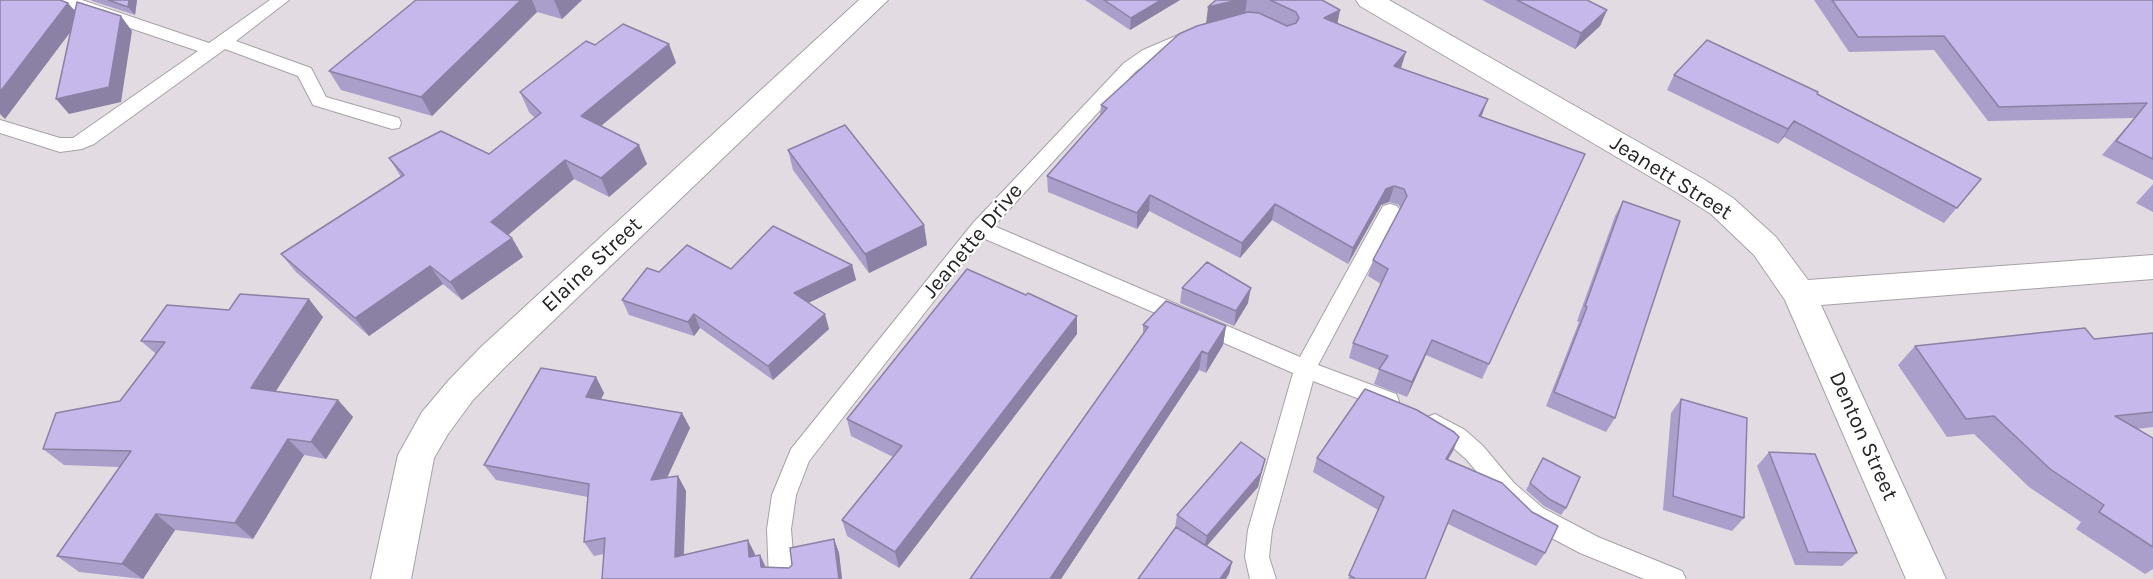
<!DOCTYPE html>
<style>
body{margin:0}
canvas{display:block;background:#e2dce2}
</style>
<canvas width="2153" height="579"></canvas>
<script>
const ctx = document.querySelector('canvas').getContext('2d');
ctx.lineJoin = 'round';
const poly = rows => new Path2D(rows.map(r => 'M' + r).join(''));
function stroke(path, color, width, dash) { ctx.strokeStyle = color; ctx.lineWidth = width; ctx.lineCap = dash ? 'butt' : 'round'; ctx.setLineDash(dash || []); ctx.stroke(path); }
function fill(path, color) { ctx.fillStyle = color; ctx.fill(path, 'evenodd'); }
function write(font, color, halo, rows, align = 'center') {
  ctx.font = font + ' Karla,sans-serif'; ctx.lineWidth = 4.5; ctx.setLineDash([]); ctx.textBaseline = 'middle'; ctx.strokeStyle = halo; ctx.fillStyle = color; for (const [text, x, y, turn = 0] of rows) {
    ctx.save(); ctx.translate(x, y); ctx.rotate((+turn || 0) * Math.PI / 180); ctx.textAlign = isNaN(turn) ? turn : align; if (halo) ctx.strokeText(text, 0, 0); ctx.fillText(text, 0, 0); ctx.restore();
  }
}
const lane = poly([
 [57,0,82,0,209,43,270,0,289,0,236,41,311,68,326,97,399,118,401,123,399,128,392,129,313,105,298,76,225,49,94,144,82,149,60,152,0,133,0,120,60,138,73,138,198,51,59,4,57,0],
 [1190,30,1196,32,1199,36,1196,40,1155,58,1136,71,994,226,1300,357,1383,206,1390,204,1397,206,1400,211,1318,365,1396,394,1399,401,1396,408,1388,410,1313,381,1272,530,1269,557,1276,579,1250,579,1245,557,1248,530,1293,373,983,238,809,461,796,495,791,529,795,579,769,579,767,529,772,495,791,449,973,223,1124,63,1143,50,1190,30],
 [1435,414,1465,430,1483,446,1514,483,1543,508,1598,537,1682,571,1686,579,1644,579,1580,553,1525,524,1498,497,1467,460,1449,444,1427,431,1424,424,1427,417,1435,414]
]);
const street = poly([
 [859,0,888,0,505,367,473,400,448,434,434,458,411,579,371,579,398,455,422,412,449,380,481,347,859,0],
 [1356,0,1389,0,1705,180,1733,198,1776,237,1808,280,2153,255,2153,279,1821,305,1946,579,1906,579,1785,300,1754,255,1711,214,1683,196,1360,6,1356,0]
]);
stroke(lane, '#a7a1a7', 2);
stroke(street, '#a7a1a7', 2);
fill(lane, '#fff');
fill(street, '#fff');
fill(poly([
 [91,0,137,0,135,15,92,1],
 [416,0,582,0,562,19,537,12,432,116,341,90,329,71],
 [1085,0,1180,0,1130,30],
 [1216,0,1322,0,1337,24,1401,69,1481,117,1489,364,1482,379,1426,355,1407,397,1374,384,1379,370,1349,358,1353,343,1381,284,1368,276,1373,260,1400,208,1399,205,1389,202,1381,205,1348,264,1272,220,1240,258,1149,211,1137,229,1048,192,1047,176,1100,115,1101,105,1206,23],
 [1482,0,1587,0,1607,10,1600,26,1575,49],
 [1814,0,2153,0,2153,180,2102,155,2134,118,1988,121,1934,50,1849,52],
 [669,44,676,63,601,126,647,164,609,197,574,179,508,235,512,238,523,257,462,300,443,284,369,336,296,272,281,254,401,177,389,158,489,154,535,118,529,112,520,92,595,45],
 [1674,75,1817,94,1981,179,1944,223,1784,137,1778,144,1667,90],
 [788,150,924,225,927,245,869,273,793,170],
 [2153,184,2153,212,2136,203],
 [1623,201,1615,418,1606,432,1546,406,1579,322,1577,321,1615,216],
 [852,265,856,280,808,303,829,329,773,380,700,328,694,336,629,315,622,300,659,272],
 [1182,288,1248,303,1234,326,1180,303],
 [1026,295,1077,334,899,568,847,536,842,520,893,457,851,436,847,419],
 [229,310,323,317,276,391,338,400,353,417,326,459,304,455,253,539,175,530,143,579,79,572,57,556,120,467,64,465,43,449,120,401,156,354,141,341],
 [1143,325,1226,326,1223,345,1206,373,1199,370,1061,579,970,579,1143,335],
 [2153,333,2153,427,2137,429,2153,438,2153,569,2145,574,2076,529,2081,522,2029,487,1974,434,1947,437,1898,365,1915,346,2094,339],
 [596,377,604,393,601,399,682,413,690,428,667,478,678,476,686,491,684,555,755,554,755,556,760,555,766,567,789,568,834,539,839,553,842,579,604,554,594,556,584,542,588,497,496,480,484,465],
 [1681,399,1744,518,1732,531,1663,510,1671,413],
 [1453,451,1448,459,1545,553,1536,566,1448,524,1425,579,1348,579,1378,510,1313,472,1317,458],
 [1769,452,1857,553,1842,566,1795,565,1757,466],
 [1543,458,1566,508,1561,515,1544,506,1526,490],
 [1265,459,1258,487,1207,546,1232,562,1229,574,1175,528,1177,515]
]), '#aa9eca');
fill(poly([
 [129,0,137,0,135,15,128,7],
 [521,0,532,0,537,12,432,116,421,97],
 [554,0,582,0,562,19],
 [1161,0,1180,0,1130,30,1131,18],
 [1238,0,1247,0,1245,14,1206,24,1208,7],
 [68,3,81,18,5,119,0,114,0,92],
 [1340,10,1337,26,1324,18],
 [1607,10,1600,26,1575,49,1581,33],
 [121,16,132,31,121,102,69,114,56,99],
 [669,44,676,63,589,136,581,116],
 [1406,52,1401,68,1394,66],
 [1488,99,1482,115,1473,132,1479,116],
 [1794,121,1784,137,1778,144,1788,129],
 [639,145,647,164,609,197,601,178],
 [565,160,574,179,501,241,491,222],
 [1394,186,1389,202,1381,205,1348,264,1353,248,1386,189],
 [1150,195,1149,211,1137,229,1137,213],
 [1275,204,1272,220,1240,258,1242,243],
 [924,225,927,245,869,273,865,254],
 [512,238,523,257,462,300,450,282],
 [852,265,856,280,798,308,794,293],
 [430,266,443,284,369,336,355,318],
 [1251,288,1248,303,1234,326,1236,311],
 [309,299,323,317,267,405,251,388],
 [694,314,700,328,694,336,688,322],
 [825,314,829,329,773,380,768,366],
 [1077,316,1077,334,899,568,895,552],
 [1226,326,1223,345,1206,373,1208,354],
 [1432,340,1426,355,1407,397,1412,382],
 [1202,351,1199,370,1061,579,1050,579],
 [596,377,604,393,595,412,586,397],
 [338,400,353,417,326,459,311,442],
 [682,413,690,428,659,495,651,480],
 [1459,437,1453,451,1440,472,1446,459],
 [288,439,304,455,253,539,235,523],
 [1265,459,1258,487,1204,549,1207,536],
 [678,476,686,491,683,571,675,557],
 [156,514,175,530,143,579,122,564],
 [834,539,839,553,842,579,839,579],
 [748,540,755,554,756,571,749,557],
 [760,555,766,569,761,567],
 [1232,562,1229,574,1226,579,1220,579]
]), '#8b81a4');
const building = poly([
 [0,0,60,0,68,3,0,92,0,0],
 [108,0,129,0,128,7,108,0],
 [416,0,521,0,421,97,329,71,416,0],
 [1104,0,1161,0,1131,18,1104,0],
 [1216,0,1238,0,1208,7,1216,0],
 [1270,0,1322,0,1340,10,1324,18,1406,52,1394,66,1488,99,1479,116,1585,154,1489,364,1432,340,1412,382,1379,369,1388,356,1353,343,1388,269,1373,260,1407,196,1404,189,1394,186,1386,189,1353,248,1275,204,1242,243,1150,195,1137,213,1047,176,1107,108,1101,105,1179,34,1197,26,1248,12,1259,13,1287,26,1296,23,1299,18,1296,12,1270,0],
 [1517,0,1587,0,1607,10,1581,33,1517,0],
 [1832,0,2153,0,2153,159,2116,141,2147,103,1999,107,1944,36,1858,37,1832,0],
 [77,2,121,16,109,87,56,99,77,2],
 [623,24,669,44,581,116,639,145,601,178,565,160,491,222,512,238,450,282,430,266,355,318,281,254,404,175,389,158,441,131,489,154,541,113,520,92,586,41,595,45,623,24],
 [1707,40,1818,92,1817,94,1981,179,1957,208,1794,121,1788,129,1674,75,1707,40],
 [845,125,924,225,865,254,788,150,845,125],
 [1623,201,1680,221,1615,418,1554,392,1587,307,1585,306,1623,201],
 [773,226,852,265,794,293,825,314,768,366,694,314,688,322,622,300,647,268,659,272,687,245,731,269,773,226],
 [1207,262,1251,288,1236,311,1182,288,1207,262],
 [967,269,1026,295,1028,293,1077,316,895,552,842,520,902,446,847,419,967,269],
 [240,294,309,299,251,388,338,400,311,442,288,439,235,523,156,514,122,564,57,556,131,451,43,449,56,413,120,401,165,342,141,341,167,305,229,310,240,294],
 [1166,301,1226,326,1208,354,1202,351,1050,579,970,579,1148,327,1143,325,1166,301],
 [2085,328,2094,339,2153,333,2153,412,2115,416,2153,438,2153,547,2099,512,2104,505,2050,469,1994,416,1966,419,1915,346,2085,328],
 [541,368,596,377,586,397,682,413,651,480,678,476,675,557,748,540,749,557,760,555,761,567,789,568,792,565,790,548,834,539,839,579,602,579,605,538,584,542,589,484,484,465,541,368],
 [1365,389,1417,410,1454,432,1459,437,1446,459,1502,483,1532,512,1558,526,1545,553,1453,510,1425,579,1356,579,1349,575,1384,497,1317,458,1365,389],
 [1681,399,1747,418,1744,518,1673,496,1681,399],
 [1241,442,1265,459,1261,473,1207,536,1177,515,1241,442],
 [1769,452,1815,454,1857,553,1808,552,1769,452],
 [1543,458,1580,477,1566,508,1549,499,1530,483,1543,458],
 [1176,527,1232,562,1220,579,1138,579,1176,527]
]);
fill(building, '#c6b8eb');
stroke(building, '#8b81a4', 1.5);
write('22px', '#252325', '#fff', [
 ["Jeanett Street",1671,178,32],
 ["Jeanette Drive",973,241,-50],
 ["Elaine Street",592,265,-43],
 ["Denton Street",1863,436,66]
]);
</script>
